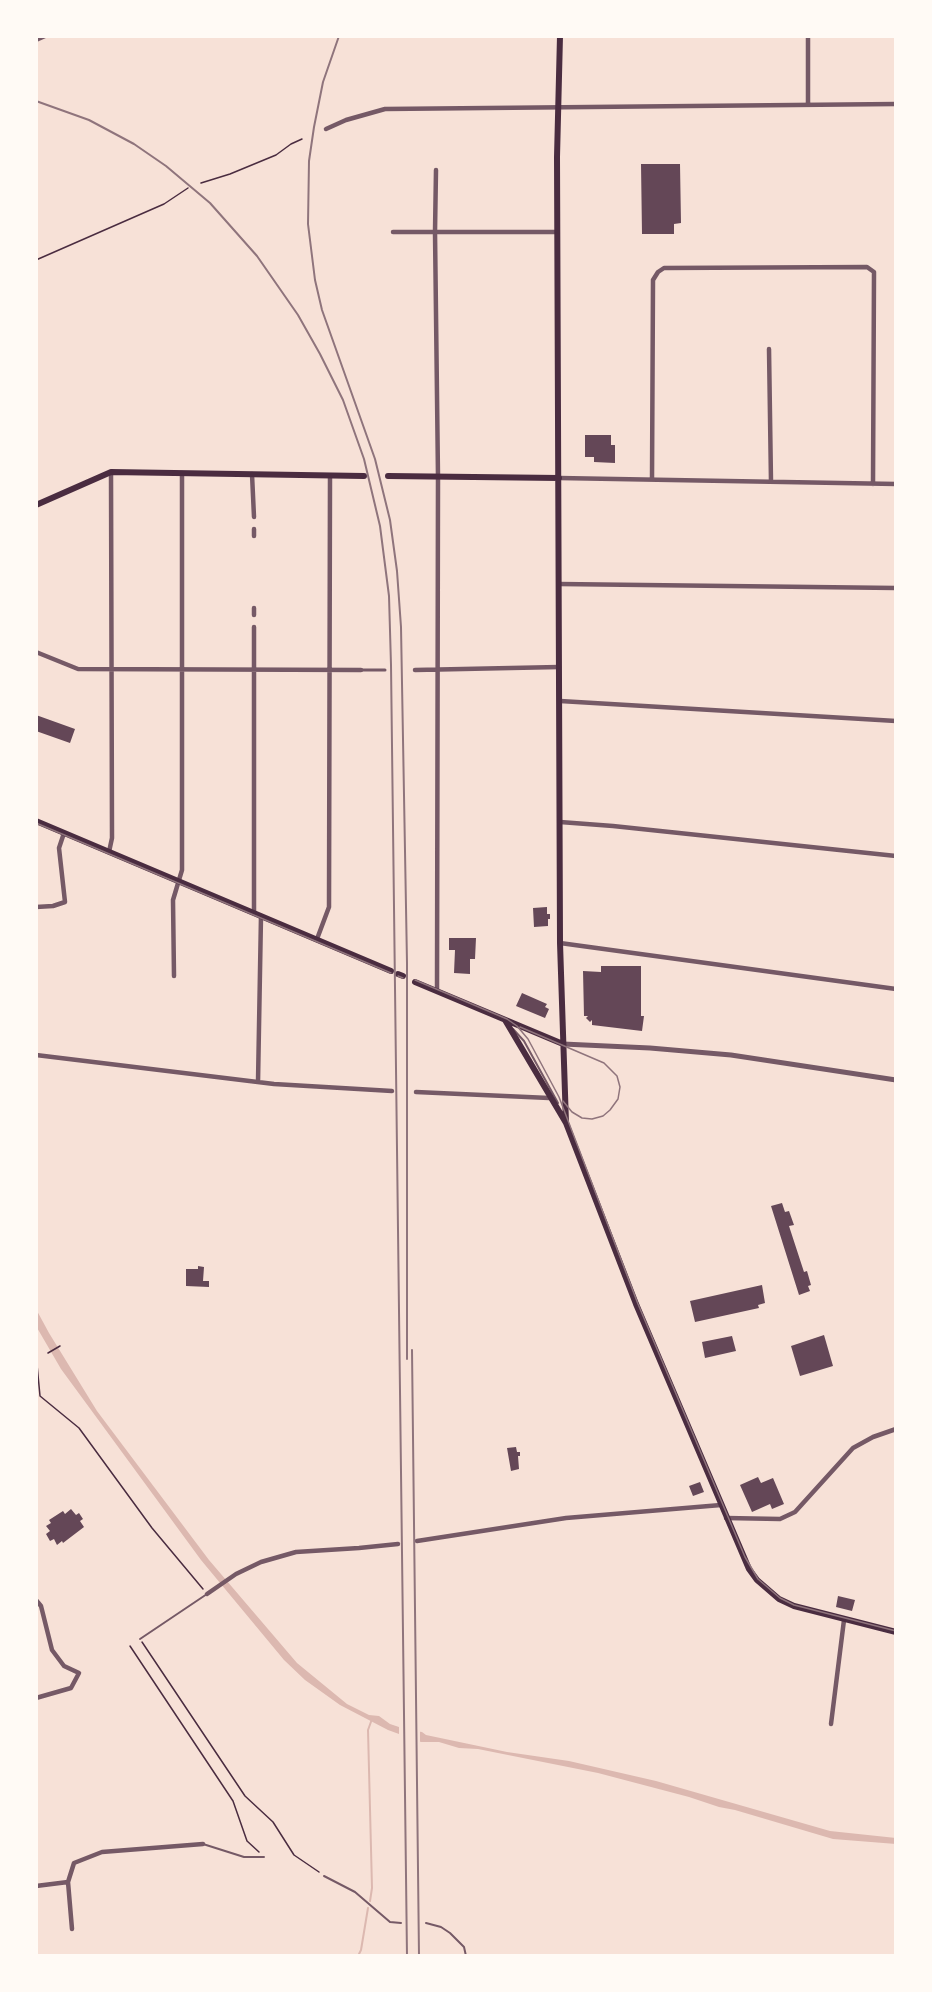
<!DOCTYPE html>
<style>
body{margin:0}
#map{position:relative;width:932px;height:1992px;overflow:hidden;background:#f7e1d7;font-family:"Varela Round",sans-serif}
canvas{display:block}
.frame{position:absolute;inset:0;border:38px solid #fffaf5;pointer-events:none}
</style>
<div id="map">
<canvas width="932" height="1992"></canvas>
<div class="frame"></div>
</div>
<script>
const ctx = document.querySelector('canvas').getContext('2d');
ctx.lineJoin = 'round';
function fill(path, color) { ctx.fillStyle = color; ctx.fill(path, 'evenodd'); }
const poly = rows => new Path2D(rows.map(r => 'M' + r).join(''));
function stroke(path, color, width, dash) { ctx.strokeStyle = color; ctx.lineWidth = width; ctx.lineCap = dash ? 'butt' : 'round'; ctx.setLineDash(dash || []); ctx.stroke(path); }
fill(poly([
 [36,1309,49,1333,97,1411,209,1560,297,1663,347,1704,369,1715,379,1716,390,1724,408,1730,422,1732,426,1735,507,1752,569,1761,656,1781,830,1831,896,1838,896,1844,833,1839,735,1810,719,1807,689,1797,598,1773,478,1749,459,1748,439,1742,421,1742,388,1730,340,1705,305,1680,284,1660,201,1560,61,1369,36,1326]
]), '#dcb8b0');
fill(poly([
 [399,1724,420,1729,420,1745,399,1738]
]), '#f7e1d7');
stroke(poly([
 [370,1901,372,1888,368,1730,372,1719],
 [358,1956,361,1950,368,1908]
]), '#dcb8b0', 2);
fill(poly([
 [641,164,680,164,681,223,674,224,674,234,642,234],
 [585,435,611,435,611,445,615,445,615,463,594,462,594,457,585,457],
 [36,715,75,729,70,743,36,731],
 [547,907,547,914,550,914,550,919,548,919,548,926,534,927,533,908],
 [449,938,476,938,475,959,470,959,470,974,454,973,455,950,449,950],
 [601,966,641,966,641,1016,644,1016,642,1031,592,1025,592,1020,590,1022,586,1018,588,1016,584,1016,583,971,601,972],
 [522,993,547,1004,545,1007,549,1009,545,1018,516,1006],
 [782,1203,785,1212,789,1211,794,1225,789,1226,804,1272,807,1271,811,1285,808,1286,810,1291,799,1295,771,1206],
 [198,1266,204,1267,203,1281,209,1281,209,1287,186,1286,186,1269,198,1269],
 [762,1285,765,1303,758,1305,759,1308,695,1322,690,1301],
 [824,1335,833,1366,800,1376,791,1346],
 [732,1336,736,1351,705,1358,702,1342],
 [516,1447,517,1452,520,1452,520,1456,518,1456,519,1469,511,1471,507,1448],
 [758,1477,761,1483,773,1478,784,1504,772,1509,770,1504,752,1512,740,1485],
 [700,1482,704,1492,693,1496,689,1486],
 [71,1509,76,1515,79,1513,83,1519,80,1521,84,1527,63,1543,62,1541,57,1545,54,1539,50,1541,46,1534,50,1531,46,1526,51,1523,49,1520,63,1511,65,1514],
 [838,1596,855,1600,852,1611,836,1607]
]), '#644757');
stroke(poly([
 [201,183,230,174,276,155,291,144,302,139],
 [36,260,164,204,188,188],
 [48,1353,60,1346],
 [36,1354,40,1396,79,1428,152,1528,203,1589],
 [142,1642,245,1796,273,1822,294,1855,319,1872],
 [130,1646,233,1801,247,1841,259,1852]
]), '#4a2c40', 1.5);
stroke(poly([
 [513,1029,524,1041,558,1103],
 [140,1639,207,1594],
 [203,1844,244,1857,264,1857],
 [324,1876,355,1892,390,1922,401,1923],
 [426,1923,441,1927,450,1933,464,1947,466,1956]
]), '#755966', 2);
stroke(poly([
 [361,670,385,670]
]), '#755966', 3);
stroke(poly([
 [36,40,45,36],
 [808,104,808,36],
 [326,129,346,120,385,109,896,104],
 [393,232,435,232,436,170],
 [769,349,771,482],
 [252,474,254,517],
 [559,478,896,484],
 [652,479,653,280,658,272,664,268,867,267,874,272,873,484],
 [254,529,254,536],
 [559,584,896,588],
 [254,608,254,615],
 [36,652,78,669,361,670],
 [415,670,559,667],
 [560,701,896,721],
 [560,822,613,826,896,856],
 [109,852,112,838,111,472],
 [36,907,53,906,65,902,59,848,64,833],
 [254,913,254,627],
 [317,939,329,907,330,476],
 [560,943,896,989],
 [174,976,173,900,182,870,182,473],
 [437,991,438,477,435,232,557,232],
 [36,1055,274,1084,392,1091],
 [258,1082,261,916],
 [416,1092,549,1098],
 [726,1518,780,1519,795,1512,853,1448,873,1437,896,1429],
 [417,1541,566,1518,721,1505],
 [207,1594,236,1574,261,1562,296,1552,359,1548,398,1544],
 [36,1600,41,1606,52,1650,64,1666,79,1673,71,1688,36,1698],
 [831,1724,844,1620],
 [68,1882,72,1929],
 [36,1886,68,1882,74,1863,102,1852,203,1844]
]), '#755966', 4.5);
stroke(poly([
 [563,1044,650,1048,731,1055,896,1080]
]), '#755966', 5);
stroke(poly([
 [560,36,557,157,560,943,566,1123],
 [388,476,559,478],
 [36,505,111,472,364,476],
 [36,821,391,971],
 [398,974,403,976],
 [415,982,563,1044],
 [505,1020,566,1123,636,1304,749,1569,757,1580,779,1599,794,1606,896,1632]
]), '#4a2c40', 6);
stroke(poly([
 [36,823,391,973],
 [398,976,403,978],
 [415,980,507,1019,517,1026,528,1039,559,1097,638,1304,745,1557,758,1579,780,1598,794,1605,896,1631],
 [520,1027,604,1063,617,1076,620,1087,618,1099,610,1110,603,1116,592,1119,582,1118,572,1112,563,1101]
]), '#8f747c', 1.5);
stroke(poly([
 [339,36,323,82,314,127,309,161,308,224,315,280,322,310,375,459,390,520,397,571,401,627,407,963,407,1359],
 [36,101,89,120,134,144,166,166,210,203,257,256,298,315,320,354,343,400,364,459,380,526,389,596,391,665,407,1956],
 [412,1350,419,1956]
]), '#8f747c', 2);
</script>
